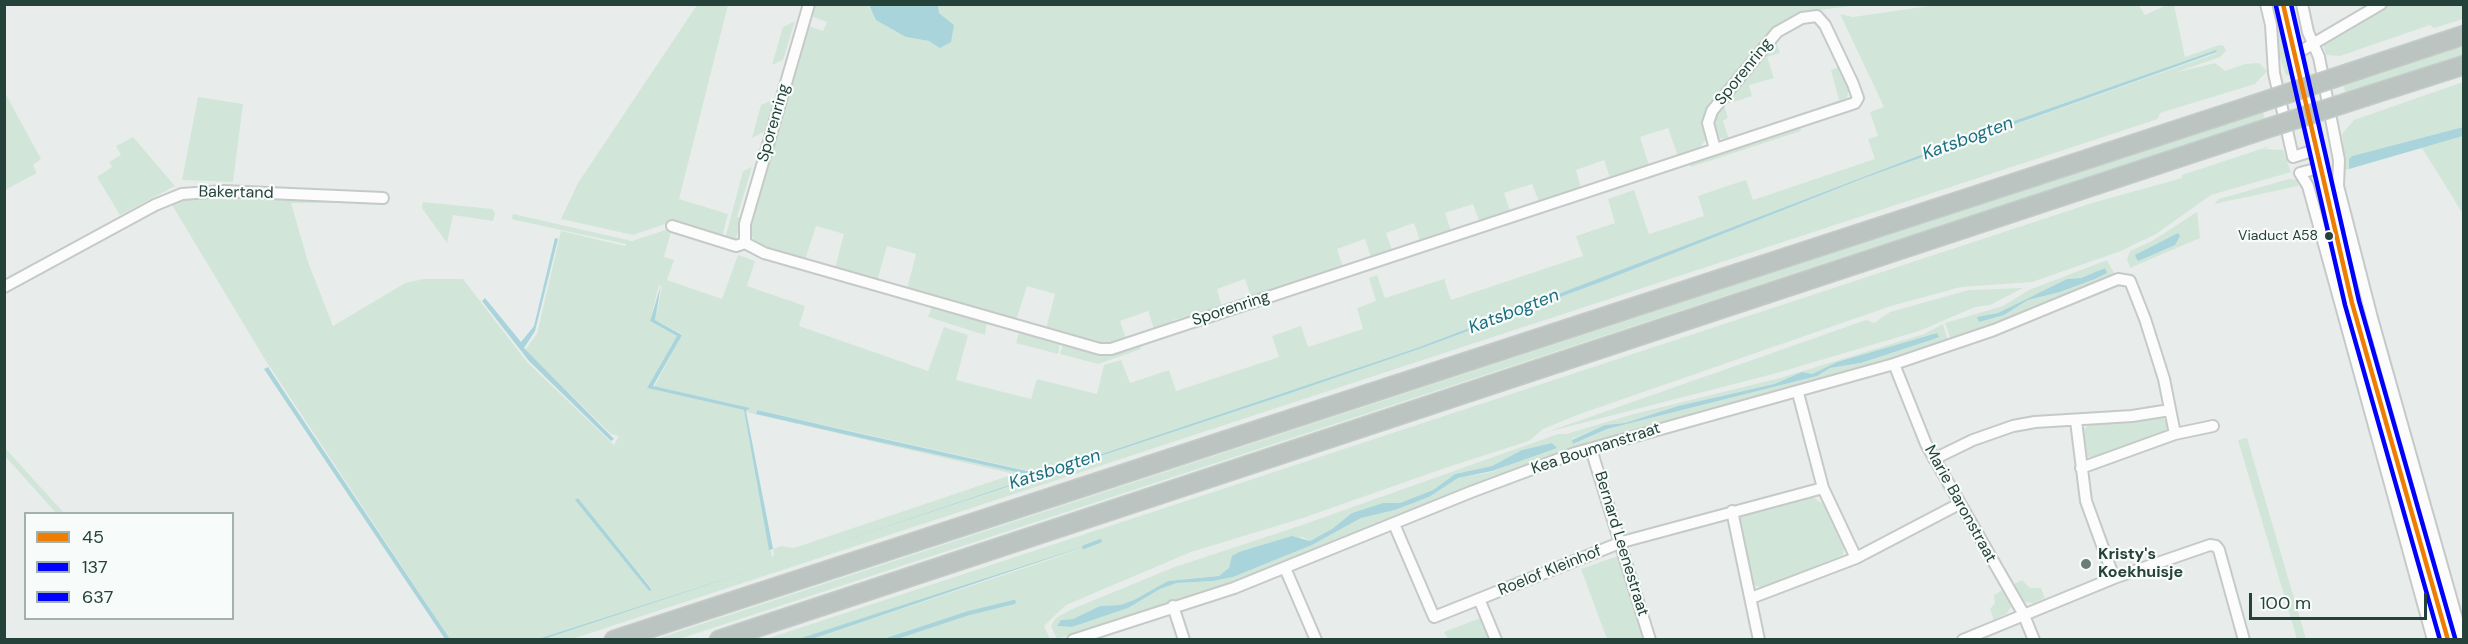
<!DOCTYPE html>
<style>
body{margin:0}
#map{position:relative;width:2468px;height:644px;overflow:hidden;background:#e8edeb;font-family:"DM Sans",sans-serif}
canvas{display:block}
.frame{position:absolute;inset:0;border:6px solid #24423a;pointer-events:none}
.legend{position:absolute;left:24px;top:512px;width:210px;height:108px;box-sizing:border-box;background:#f7fbf9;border:2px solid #a3b1ad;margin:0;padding:8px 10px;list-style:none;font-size:18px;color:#24423a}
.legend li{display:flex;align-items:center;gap:12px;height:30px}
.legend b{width:30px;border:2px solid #a3b1ad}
.scale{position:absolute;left:2249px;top:593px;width:178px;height:27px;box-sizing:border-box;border:3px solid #24423a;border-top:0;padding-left:8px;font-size:18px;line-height:21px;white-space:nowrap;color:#24423a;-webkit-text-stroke:4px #f7fbf9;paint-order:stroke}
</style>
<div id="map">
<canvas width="2468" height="644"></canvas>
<div class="frame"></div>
<ul class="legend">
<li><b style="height:8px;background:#ef7d00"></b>45</li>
<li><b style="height:8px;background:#00f"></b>137</li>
<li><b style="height:8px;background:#00f"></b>637</li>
</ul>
<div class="scale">100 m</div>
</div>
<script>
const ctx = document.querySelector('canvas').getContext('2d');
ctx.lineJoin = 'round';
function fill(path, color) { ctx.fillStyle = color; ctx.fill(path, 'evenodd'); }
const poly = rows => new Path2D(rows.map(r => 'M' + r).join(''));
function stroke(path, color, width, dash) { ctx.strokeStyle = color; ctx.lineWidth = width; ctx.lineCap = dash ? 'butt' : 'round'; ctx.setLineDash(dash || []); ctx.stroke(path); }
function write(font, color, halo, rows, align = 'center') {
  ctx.font = font + ' "DM Sans",sans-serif'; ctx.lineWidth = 4.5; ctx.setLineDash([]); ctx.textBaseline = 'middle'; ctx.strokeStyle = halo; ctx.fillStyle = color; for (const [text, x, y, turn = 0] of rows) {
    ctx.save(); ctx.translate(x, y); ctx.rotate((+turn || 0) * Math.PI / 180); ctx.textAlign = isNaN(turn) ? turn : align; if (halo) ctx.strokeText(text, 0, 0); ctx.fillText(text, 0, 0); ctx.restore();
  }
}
fill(poly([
 [1943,4,2138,4,2145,15,2167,5,2174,5,2185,57,2219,45,2224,46,2226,51,2220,57,2174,73,2215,63,2225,71,2245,64,2259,63,2267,71,2255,84,2160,113,2158,119,572,639,544,639,771,564,538,639,450,639,266,361,172,205,164,206,130,226,130,222,173,200,200,195,361,200,361,203,291,203,308,262,333,326,405,283,424,279,463,279,527,362,614,445,619,436,611,434,525,350,537,334,561,231,625,246,626,244,515,220,512,219,513,214,632,241,672,228,664,257,674,260,667,280,722,299,738,255,755,261,747,286,805,306,799,326,928,371,944,327,968,335,956,380,1031,399,1037,379,1097,394,1104,365,1121,360,1130,383,1169,370,1176,391,1279,357,1272,336,1301,326,1308,347,1363,329,1357,308,1376,301,1369,278,1377,275,1385,298,1444,279,1451,300,1583,256,1576,236,1615,223,1608,199,1634,190,1649,234,1704,216,1698,196,1727,186,1746,180,1753,200,1875,159,1868,139,1878,136,1870,112,1884,107,1840,14,1853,17],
 [2216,50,2217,53,1867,177,1601,282,1422,348,1291,393,801,555,1417,348,1965,138],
 [659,285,662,287,655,320,682,334,654,387,749,408,747,412,754,414,1014,474,794,548,781,546,773,549,774,556,772,557,744,410,647,388,677,336,650,321],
 [756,411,757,410,1034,472,1030,475,756,414],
 [578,498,652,589,652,590,649,591,576,500],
 [697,5,728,5,679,199,728,214,722,237,674,221,633,235,561,219,578,183],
 [814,5,869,5,870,9,906,37,929,41,954,25,939,13,938,5,1859,5,1811,11,1792,18,1775,29,1709,110,1704,124,1706,139,1699,149,1678,156,1668,128,1640,137,1649,165,1610,178,1604,160,1576,170,1581,188,1539,202,1532,184,1504,193,1510,211,1479,221,1473,204,1445,213,1451,231,1420,241,1414,223,1386,233,1392,250,1371,257,1365,239,1337,249,1343,267,1251,297,1245,279,1217,289,1222,307,1173,320,1174,323,1154,329,1148,311,1120,321,1126,339,1104,345,1046,329,1055,294,1027,286,1016,320,907,289,916,254,887,246,877,281,835,268,844,234,816,226,805,260,765,248,756,243,751,235,750,223,808,26,823,31,827,22,811,16],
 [2273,5,2277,5,2292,74,2286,75,2279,55],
 [2388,5,2463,5,2463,19,2434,28,2430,25,2340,56,2326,55,2323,44,2327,40],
 [795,21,783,60,772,65,783,27],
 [1775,39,1780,53,1767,57,1774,78,1749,85,1752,96,1724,105,1728,118,1723,121,1729,139,1718,138,1714,134,1713,118],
 [2463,46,2463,54,2345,93,2344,86],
 [1839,67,1849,88,1847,98,1806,113,1839,100,1831,70],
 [2463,82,2463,127,2352,156,2349,169,2345,170,2342,134,2354,120],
 [4,91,41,159,33,165,37,173,5,190],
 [198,97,243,104,233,182,182,180],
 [772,100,776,100,767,130,752,138,761,105],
 [2263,112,2265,119,679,639,656,639],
 [1800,127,1801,131,1691,167,1689,163],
 [2463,136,2463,214,2422,148],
 [133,137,175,186,120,215,97,177,112,167,109,162,121,155,116,146],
 [2270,146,2265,149,2283,150,2291,172,2211,195,2156,234,2121,251,2032,282,1961,287,1891,306,1580,414,1543,429,1529,441,1445,468,1303,518,1191,552,1066,605,1044,626,1050,639,811,639,1088,547,798,639,763,640,2092,203,2182,178,2182,175],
 [752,167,737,217,742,218,735,242,725,239,743,171],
 [2289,179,2297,180,2298,186,2214,204,2219,199],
 [423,202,492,209,495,213,493,221,453,215,447,243,422,208],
 [2197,212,2200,238,2130,268,2127,259,2130,251,2152,241],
 [2347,237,2419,495,2416,496,2414,496,2355,285,2343,238],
 [2107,260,2114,273,2109,277,1992,326,1951,340,1945,323,2003,306,2029,290],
 [2105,268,2095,279,2060,292,2028,300,2004,315,1979,322,1978,317,1998,313,2068,279,2081,278],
 [2023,288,1990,305,1975,307,1919,331,1777,373,1547,432,1866,320,1874,323,1890,312,1969,290],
 [932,307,987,322,985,335,928,317],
 [1943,324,1948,341,1780,392,1662,422,1575,449,1212,592,1171,602,1057,639,1051,626,1056,618,1070,610,1172,568,1305,524,1558,434,1566,434,1634,414,1780,378,1924,334],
 [1937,333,1928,341,1861,363,1830,368,1817,376,1607,429,1574,444,1572,439,1605,425,1625,423,1678,406,1774,384,1802,372,1812,374,1837,362],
 [1552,443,1555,445,1492,472,1458,478,1429,497,1395,510,1361,518,1312,545,1233,577,1213,581,1177,583,1160,589,1128,608,1072,627,1057,626,1061,620,1073,619,1100,606,1120,605,1134,600,1168,581,1219,576,1226,572,1239,552,1302,537,1310,541,1332,529,1352,513,1383,503,1400,503,1433,490,1455,474,1492,466,1522,450],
 [1019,332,1060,343,1058,354,1016,343],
 [1063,344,1104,355,1140,344,1141,349,1098,364,1060,354],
 [2160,415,2169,424,2164,434,2092,458,2087,456,2083,451,2082,432,2089,424],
 [2247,438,2306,639,2297,639,2238,440],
 [5,448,64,513,56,513,5,456],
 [1813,497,1823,504,1844,549,1843,555,1763,588,1756,586,1752,581,1739,524,1740,518,1744,514],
 [2419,497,2460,639,2455,639,2415,498],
 [1618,556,1644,639,1607,639,1581,569],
 [2022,580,2030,588,2041,588,2045,598,2034,603,2024,602,2012,585],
 [2004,589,2011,607,2007,613,1994,620,1990,609,1995,603,1994,595],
 [1480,618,1489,639,1448,639,1444,632]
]), '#d1e6d8');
fill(poly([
 [869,5,938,5,939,13,954,25,951,42,940,48,929,41,906,37,876,20],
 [2216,50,2217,52,1867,177,1601,282,1422,348,1291,393,801,555,1417,348,1965,138],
 [2463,127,2463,136,2349,169,2349,159,2352,156],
 [2178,233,2180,236,2175,245,2138,261,2135,255],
 [555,238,558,239,535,331,524,348,614,439,611,441,529,361,482,301,485,298,521,342,534,326],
 [2105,268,2107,273,2095,279,2060,292,2028,300,2004,315,1979,322,1977,317,1998,313,2067,279,2081,278],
 [661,285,655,320,682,335,653,386,750,408,746,411,773,549,769,550,744,410,647,388,677,336,650,321],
 [1937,333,1939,337,1928,341,1861,363,1830,368,1817,376,1607,429,1573,444,1572,440,1605,425,1625,423,1678,406,1774,384,1802,372,1812,374,1837,362],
 [268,367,287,396,450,639,445,639,341,484,264,369],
 [757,410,857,433,1036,473,1030,475,857,437,756,414],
 [1552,443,1557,448,1492,471,1458,478,1429,497,1395,510,1361,518,1312,545,1233,577,1213,581,1177,583,1160,589,1128,608,1072,627,1057,626,1061,620,1073,619,1100,606,1120,605,1134,600,1168,581,1219,576,1229,568,1232,556,1239,552,1292,536,1310,541,1332,529,1352,513,1383,503,1400,503,1433,490,1455,474,1492,466,1522,450],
 [578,498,645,581,652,590,649,591,575,500],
 [1088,545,815,638,798,639,1005,572],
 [771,564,544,639,538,639]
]), '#a9d4db');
stroke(poly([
 [1084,547,1100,541],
 [887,640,969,613,1014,602]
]), '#a9d4db', 4);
const minor = poly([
 [809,4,745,224,745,243,764,253,1100,349,1111,349,1855,103,1858,98,1853,84,1825,25,1817,16,1802,18,1777,32,1712,111,1708,123,1715,149],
 [2266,4,2271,25,2274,73,2293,157,2315,150],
 [2302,4,2308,32,2319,57,2339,160,2338,186,2372,318,2463,640],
 [2294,55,2381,4],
 [2319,168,2300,173,2308,186,2433,640],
 [672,226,736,246,745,243],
 [4,287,155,205,182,194,223,191,383,198],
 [1894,364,1926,444,2023,613,2034,640],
 [1798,393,1823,488,1856,558],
 [2076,421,2086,501,2114,578],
 [1591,449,1650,640],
 [1934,459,1973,440,2013,426,2035,422,2132,416,2170,410],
 [2081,468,2175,434,2213,426],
 [1732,511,1759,640],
 [1394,524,1434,617,1622,542,1823,488],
 [1285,568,1316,640],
 [1751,598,1856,558,1959,504],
 [1479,599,1496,640],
 [1173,606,1184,640],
 [1073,640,1234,588,1471,492,1575,453,1894,364,1994,330,2118,279,2130,281,2145,319,2164,379,2175,434],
 [1963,640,2114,578,2210,545,2216,546,2219,550,2244,640]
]);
const tertiary = poly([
 [2283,4,2352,303,2448,640]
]);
const motorway = poly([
 [2361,69,2464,35],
 [2367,96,2464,65],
 [614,640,2247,107],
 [719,640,2256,132]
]);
stroke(minor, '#c5cac8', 14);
stroke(tertiary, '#c5cac8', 15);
stroke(motorway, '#c3ccc9', 21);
stroke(minor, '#fcfcfc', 10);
stroke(tertiary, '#fcfcfc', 12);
stroke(motorway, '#bcc4c2', 18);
const motorwayBridge = poly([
 [2247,107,2361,69],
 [2256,132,2367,96]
]);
stroke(motorwayBridge, '#c3ccc9', 21, []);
stroke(motorwayBridge, '#bcc4c2', 18);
stroke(poly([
 [2283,4,2352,303,2448,640]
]), '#ef7d00', 4.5);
stroke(poly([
 [2276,6,2345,305,2440,640]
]), '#00f', 4.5);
stroke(poly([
 [2291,4,2359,301,2455,638]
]), '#00f', 4.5);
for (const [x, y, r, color] of [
 [2329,236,5,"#24423a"],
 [2086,564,6,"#697e78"]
]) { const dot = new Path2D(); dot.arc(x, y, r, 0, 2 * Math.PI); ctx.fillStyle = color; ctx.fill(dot); stroke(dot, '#f7fbf9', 2); }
write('14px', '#24423a', '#f7fbf9', [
 ["Viaduct A58",2318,236]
], 'right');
write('16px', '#24423a', '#f7fbf9', [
 ["Sporenring",1744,72,-51],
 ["Sporenring",774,123,-74],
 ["Bakertand",236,193,1],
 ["Sporenring",1231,309,-18],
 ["Kea Boumanstraat",1596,449,-18],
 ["Marie Baronstraat",1960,504,61],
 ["Bernard Leenestraat",1621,544,73],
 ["Roelof Kleinhof",1550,571,-22]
]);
write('bold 16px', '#24423a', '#f7fbf9', [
 ["Kristy's",2098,555],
 ["Koekhuisje",2098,573]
], 'left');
write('italic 18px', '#1c6f80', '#f7fbf9', [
 ["Katsbogten",1968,139,-20],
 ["Katsbogten",1514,312,-21],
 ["Katsbogten",1055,470,-18]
]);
</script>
